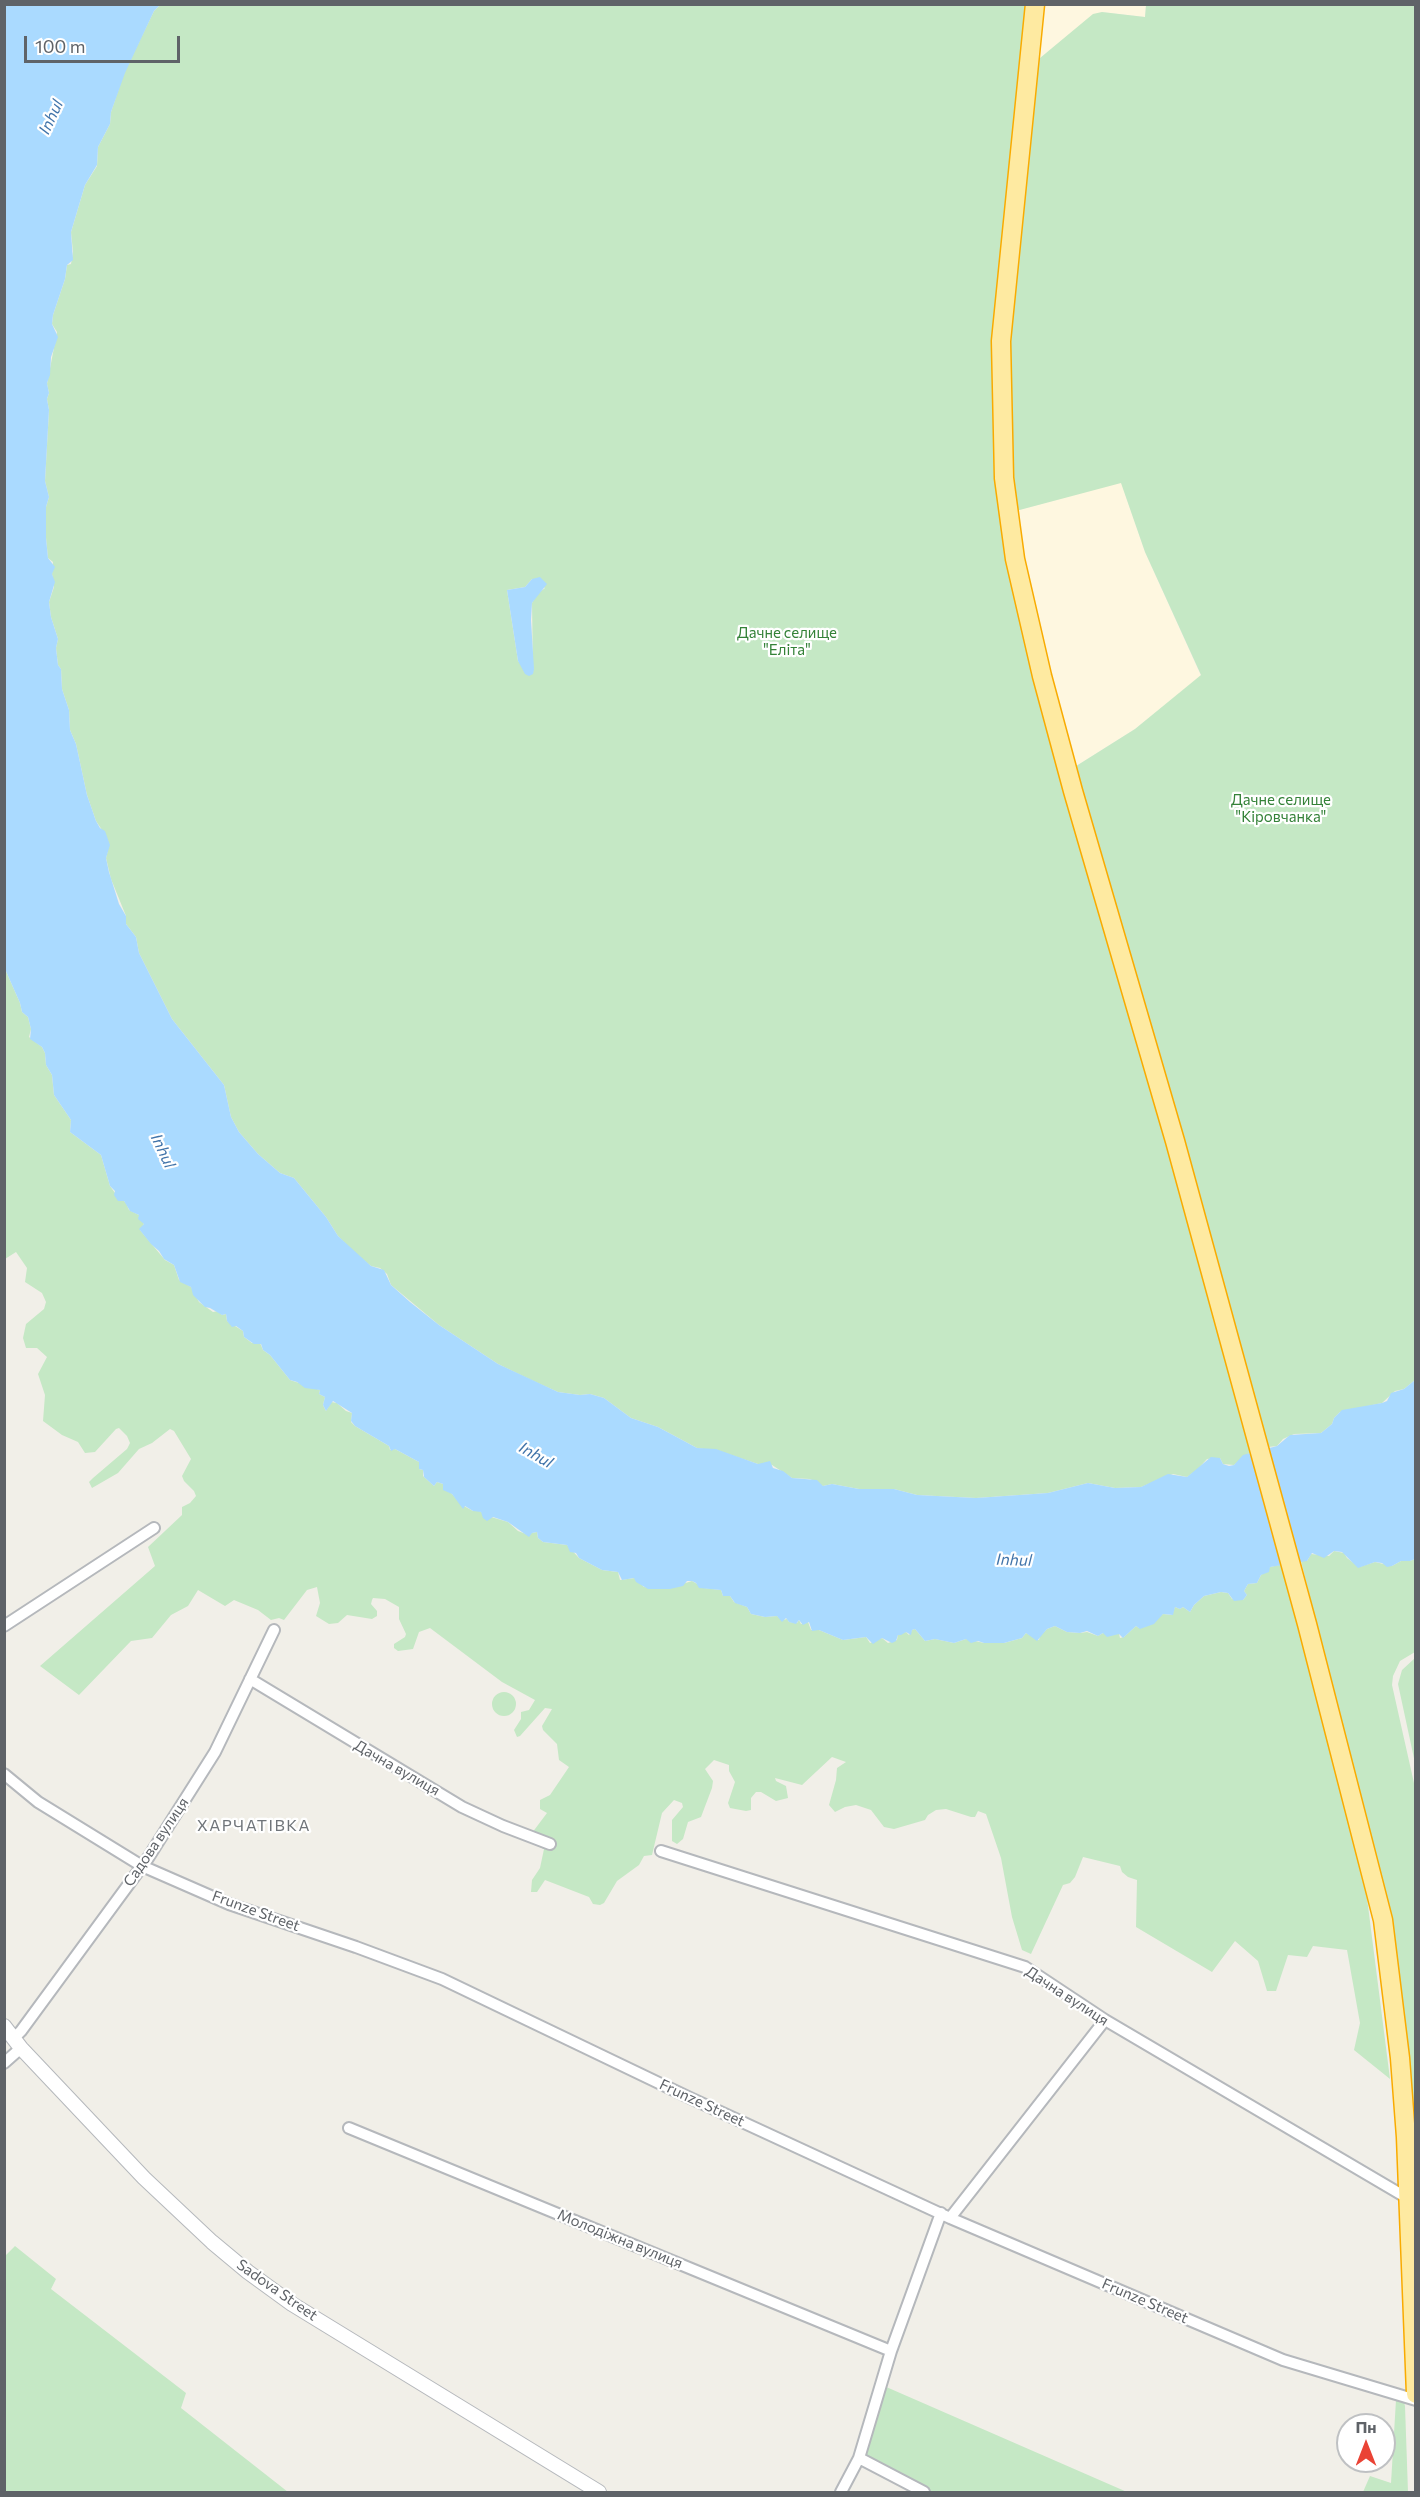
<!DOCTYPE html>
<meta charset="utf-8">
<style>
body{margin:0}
#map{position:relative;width:1420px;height:2497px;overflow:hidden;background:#f1efe8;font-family:Commissioner,sans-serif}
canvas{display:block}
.frame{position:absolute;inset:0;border:6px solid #5f6368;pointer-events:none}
.north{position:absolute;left:1336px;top:2413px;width:60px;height:60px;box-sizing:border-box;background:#fff;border:2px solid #bfc1c3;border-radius:50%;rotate:0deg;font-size:16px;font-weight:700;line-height:24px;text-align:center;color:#5f6368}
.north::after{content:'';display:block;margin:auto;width:21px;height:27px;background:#ea4335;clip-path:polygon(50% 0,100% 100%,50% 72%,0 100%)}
.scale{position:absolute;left:24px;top:36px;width:156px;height:27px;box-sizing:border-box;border:3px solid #5f6368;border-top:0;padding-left:8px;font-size:18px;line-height:21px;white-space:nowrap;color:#5f6368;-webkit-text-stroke:4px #fff;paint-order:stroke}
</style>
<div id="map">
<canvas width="1420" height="2497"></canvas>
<div class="frame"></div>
<div class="north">Пн</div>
<div class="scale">100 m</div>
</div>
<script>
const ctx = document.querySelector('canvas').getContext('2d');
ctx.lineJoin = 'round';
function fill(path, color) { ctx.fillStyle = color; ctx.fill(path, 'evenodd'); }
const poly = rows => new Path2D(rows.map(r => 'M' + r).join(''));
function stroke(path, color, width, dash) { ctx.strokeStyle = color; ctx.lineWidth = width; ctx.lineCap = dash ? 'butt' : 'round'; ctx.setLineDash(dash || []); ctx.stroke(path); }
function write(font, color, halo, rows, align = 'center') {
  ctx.font = font + ' Commissioner,sans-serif'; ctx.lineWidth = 4.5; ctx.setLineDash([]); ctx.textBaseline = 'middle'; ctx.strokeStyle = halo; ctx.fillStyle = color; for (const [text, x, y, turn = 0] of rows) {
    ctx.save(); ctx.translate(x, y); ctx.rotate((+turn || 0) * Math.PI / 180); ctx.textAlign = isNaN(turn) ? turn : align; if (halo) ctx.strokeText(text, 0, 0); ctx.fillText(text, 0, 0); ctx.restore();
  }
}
fill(poly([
 [1041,5,1146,5,1145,17,1102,12,1034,63],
 [1121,482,1145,552,1201,676,1135,729,1073,768,1012,512]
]), '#fef7e0');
fill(poly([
 [160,5,1030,5,998,478,1118,968,1252,1451,1234,1465,1223,1464,1220,1458,1207,1459,1197,1470,1187,1477,1173,1474,1141,1487,1115,1488,1088,1483,1048,1493,976,1498,917,1495,894,1489,859,1489,832,1484,823,1486,810,1479,792,1478,772,1465,758,1464,722,1452,697,1448,658,1427,631,1418,604,1398,590,1394,580,1395,558,1392,531,1380,498,1364,439,1325,391,1285,387,1274,380,1268,371,1266,354,1253,338,1236,326,1217,294,1178,280,1173,258,1154,239,1132,231,1117,224,1085,172,1019,139,953,136,937,126,924,126,916,111,879,106,858,108,850,102,830,96,821,87,795,76,744,70,730,69,710,62,689,61,669,58,665,56,648,58,639,51,617,49,602,54,587,52,574,53,562,48,558,46,538,46,507,49,497,45,481,49,410,47,399,49,393,47,384,57,332,52,324,53,315,65,279,67,265,71,264,73,252,71,232,85,185,97,166,98,147,110,124,111,112,124,73,154,11],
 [532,579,545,588,537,594,532,603,533,674,518,661,507,590,525,587],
 [1146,5,1415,5,1415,1380,1404,1389,1395,1391,1382,1403,1340,1412,1334,1418,1332,1424,1321,1433,1294,1434,1283,1439,1277,1446,1268,1447,1073,768,1135,729,1201,675,1145,552,1121,483,1012,512,1005,378,1034,63,1093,14,1102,12,1145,17],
 [5,969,20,1003,22,1012,28,1017,31,1029,29,1037,42,1047,45,1053,46,1065,52,1075,54,1095,71,1120,70,1132,101,1155,110,1186,115,1193,126,1203,129,1210,139,1215,144,1224,140,1230,165,1260,174,1265,179,1280,191,1287,199,1302,213,1312,218,1311,222,1315,226,1314,227,1321,243,1331,244,1337,252,1343,260,1343,263,1350,270,1355,290,1380,320,1390,319,1394,325,1397,323,1405,326,1411,331,1402,337,1403,346,1411,352,1413,351,1422,355,1426,389,1446,390,1450,395,1449,419,1462,419,1469,423,1470,423,1476,434,1486,437,1482,443,1484,462,1505,473,1511,479,1511,491,1517,508,1522,518,1531,526,1534,537,1532,538,1538,543,1542,567,1545,579,1558,602,1570,618,1572,620,1580,635,1578,644,1587,666,1589,692,1581,704,1588,721,1590,723,1596,730,1596,734,1602,747,1607,751,1614,765,1617,777,1616,783,1620,787,1619,789,1622,797,1623,799,1620,801,1624,808,1622,811,1630,819,1630,843,1640,866,1637,870,1643,882,1638,888,1643,897,1640,898,1634,906,1632,909,1635,912,1630,915,1629,925,1641,935,1639,954,1643,966,1639,984,1643,1004,1643,1022,1638,1026,1633,1039,1640,1040,1636,1047,1629,1055,1626,1067,1632,1080,1633,1087,1632,1098,1636,1103,1633,1119,1634,1120,1638,1124,1637,1136,1626,1139,1628,1163,1614,1172,1615,1175,1607,1180,1609,1183,1607,1190,1612,1194,1605,1204,1596,1221,1592,1228,1593,1232,1599,1243,1600,1247,1595,1244,1591,1248,1584,1257,1583,1261,1575,1270,1567,1283,1564,1367,1898,1390,2079,1354,2050,1360,2023,1347,1950,1313,1946,1307,1957,1288,1955,1276,1991,1267,1991,1258,1961,1235,1941,1212,1972,1136,1927,1137,1880,1128,1877,1122,1872,1120,1866,1083,1857,1075,1877,1070,1883,1063,1885,1031,1954,1022,1950,1012,1917,1001,1858,986,1814,978,1811,975,1817,971,1817,946,1809,936,1810,928,1815,925,1820,894,1829,884,1827,871,1810,856,1805,845,1807,835,1812,829,1805,836,1780,837,1768,846,1762,832,1757,802,1785,775,1778,776,1781,786,1786,788,1798,776,1801,761,1792,756,1792,751,1798,751,1810,746,1811,730,1808,728,1803,735,1782,729,1771,729,1765,714,1760,705,1769,713,1781,712,1788,701,1817,688,1822,683,1839,677,1844,672,1841,672,1820,683,1807,682,1803,674,1800,662,1813,652,1855,644,1856,639,1865,617,1881,604,1903,600,1905,593,1904,589,1897,545,1880,537,1892,531,1892,532,1880,540,1868,544,1849,526,1841,547,1813,540,1809,540,1800,550,1795,569,1767,559,1760,557,1744,543,1730,542,1726,552,1709,545,1708,520,1736,517,1737,514,1730,521,1719,521,1712,529,1710,535,1700,502,1682,430,1628,419,1632,413,1649,398,1651,394,1648,394,1644,405,1637,406,1634,399,1619,399,1607,385,1599,373,1598,372,1600,371,1604,377,1611,377,1616,372,1619,347,1615,338,1623,329,1624,316,1616,320,1603,317,1587,307,1590,284,1620,279,1618,271,1620,258,1610,234,1600,225,1606,198,1590,188,1606,171,1615,152,1638,131,1641,79,1695,40,1666,155,1566,148,1547,182,1515,182,1507,190,1503,196,1496,194,1491,184,1481,182,1476,191,1459,174,1431,170,1429,152,1443,139,1449,118,1473,92,1488,89,1482,93,1478,127,1449,130,1443,127,1436,119,1428,116,1429,95,1452,85,1453,78,1442,62,1435,43,1421,45,1395,38,1374,47,1357,37,1348,26,1348,23,1338,26,1324,44,1309,46,1302,42,1293,25,1282,27,1268,16,1252,5,1259],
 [1334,1551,1344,1553,1347,1558,1359,1567,1375,1562,1392,1566,1401,1561,1410,1561,1415,1559,1415,1652,1400,1661,1393,1676,1392,1685,1416,1792,1415,2245,1367,1828,1301,1561,1307,1561,1311,1554,1329,1556],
 [1415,1658,1415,1763,1398,1684,1402,1670],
 '492 1704a12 12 0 1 1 24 0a12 12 0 1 1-24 0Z',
 [15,2246,56,2279,51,2289,186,2393,181,2408,288,2492,5,2492,4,2257],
 [884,2386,1127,2492,927,2492,862,2457],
 [1396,2400,1404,2402,1405,2406,1408,2492,1363,2492,1370,2476,1391,2483]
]), '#c5e8c5');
fill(poly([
 [5,5,160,5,154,11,125,73,111,112,110,124,98,147,97,165,85,185,71,232,73,260,67,265,65,279,53,315,52,324,58,337,51,357,50,375,47,383,49,393,47,399,49,410,45,481,49,497,46,507,46,538,48,558,55,567,52,574,55,582,49,602,51,617,58,639,56,648,58,665,61,669,62,689,69,710,70,730,76,744,87,795,96,821,100,828,105,831,110,845,106,858,109,872,119,904,126,916,126,924,136,937,139,953,172,1019,224,1085,231,1117,239,1132,258,1154,280,1173,294,1178,326,1217,338,1236,371,1266,384,1270,391,1285,410,1302,439,1325,498,1364,558,1392,580,1395,590,1394,604,1398,631,1418,658,1427,697,1448,716,1449,758,1464,770,1461,773,1468,783,1471,792,1478,817,1480,823,1486,832,1484,859,1489,894,1489,917,1495,976,1498,1048,1493,1088,1483,1115,1488,1141,1487,1168,1474,1187,1477,1211,1457,1220,1458,1223,1464,1229,1466,1234,1465,1243,1455,1277,1446,1290,1435,1321,1433,1332,1424,1334,1418,1342,1410,1382,1403,1387,1401,1391,1393,1404,1389,1415,1380,1415,1559,1410,1561,1401,1561,1392,1566,1387,1567,1382,1563,1375,1562,1358,1568,1342,1552,1334,1551,1324,1558,1312,1553,1307,1561,1270,1567,1269,1572,1261,1575,1257,1583,1248,1584,1244,1591,1247,1595,1243,1600,1234,1601,1228,1593,1221,1592,1204,1596,1194,1605,1190,1612,1183,1607,1180,1609,1175,1607,1173,1615,1163,1614,1154,1624,1140,1629,1136,1626,1123,1638,1119,1634,1107,1637,1103,1633,1098,1636,1087,1631,1080,1633,1067,1632,1055,1626,1047,1629,1037,1641,1026,1633,1022,1638,1004,1643,984,1643,978,1641,971,1643,966,1639,954,1643,935,1639,925,1641,915,1629,912,1630,911,1635,906,1632,901,1635,898,1635,896,1641,892,1643,882,1638,873,1644,866,1637,843,1640,819,1630,812,1631,809,1622,803,1625,799,1620,796,1624,789,1622,786,1618,782,1622,777,1616,765,1617,751,1614,747,1607,735,1603,730,1596,723,1596,721,1590,699,1588,696,1583,692,1581,687,1581,683,1586,670,1589,648,1589,636,1582,634,1578,622,1580,618,1572,602,1570,579,1558,576,1553,570,1552,567,1545,543,1542,538,1538,537,1532,532,1533,529,1537,508,1522,493,1517,487,1521,483,1518,481,1512,473,1511,465,1506,463,1509,452,1494,443,1490,443,1484,437,1482,434,1486,424,1477,423,1470,419,1469,419,1462,395,1449,391,1451,389,1446,355,1426,351,1421,352,1413,333,1401,326,1411,323,1405,325,1397,319,1394,320,1390,305,1388,297,1382,290,1380,270,1355,263,1350,261,1344,254,1344,244,1337,243,1331,236,1326,232,1327,227,1321,226,1314,222,1315,210,1308,205,1307,193,1295,191,1287,180,1282,174,1265,164,1259,159,1251,151,1244,139,1229,144,1224,138,1219,139,1215,130,1211,124,1201,118,1201,114,1195,115,1191,110,1186,101,1155,70,1132,71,1120,54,1095,52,1075,46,1065,45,1053,42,1047,30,1039,31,1029,28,1017,22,1012,20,1003,5,969],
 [540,577,547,584,532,603,531,620,534,669,533,674,529,676,525,674,518,661,507,590,525,587,532,579]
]), '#aadaff');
const minor = poly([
 [4,1626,154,1528],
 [250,1679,462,1807,503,1826,550,1844],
 [4,1774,38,1802,142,1866,229,1904,356,1947,442,1979,688,2097,950,2218,1283,2360,1416,2400],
 [661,1851,1025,1967,1105,2020,1409,2199],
 [14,2038,21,2031,148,1858,215,1752,274,1630],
 [4,2063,21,2048],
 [349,2128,891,2351],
 [950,2218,1105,2020],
 [859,2458,924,2492],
 [841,2492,859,2458,891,2351,941,2213]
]);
const tertiary = poly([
 [4,2026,21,2048,144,2178,212,2242,248,2272,292,2304,599,2492]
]);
const trunk = poly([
 [1035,4,1001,341,1004,478,1015,559,1042,676,1073,791,1175,1141,1307,1624,1383,1920,1400,2058,1406,2137,1416,2394]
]);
stroke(minor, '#b5b8bc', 14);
stroke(tertiary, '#b5b8bc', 16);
stroke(trunk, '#f9ab00', 21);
stroke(minor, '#fff', 10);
stroke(tertiary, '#fff', 14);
stroke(trunk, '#feeaa1', 18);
write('15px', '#348238', '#fff', [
 ["Дачне селище",787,633],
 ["\"Еліта\"",787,650],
 ["Дачне селище",1281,800],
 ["\"Кіровчанка\"",1281,817]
]);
write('15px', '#5f6368', '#fff', [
 ["Дачна вулиця",397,1768,30],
 ["Садова вулиця",156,1842,-56],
 ["Frunze Street",256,1911,20],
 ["Дачна вулиця",1067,1996,33],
 ["Frunze Street",702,2103,25],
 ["Молодіжна вулиця",620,2239,22],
 ["Sadova Street",277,2290,35],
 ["Frunze Street",1145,2301,23]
]);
write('italic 16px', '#4174aa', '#fff', [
 ["Inhul",51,117,-65],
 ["Inhul",163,1151,65],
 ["Inhul",536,1455,30],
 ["Inhul",1014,1560,2]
]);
ctx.letterSpacing = '1.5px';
write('16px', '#70757a', '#fff', [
 ["ХАРЧАТІВКА",254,1826]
]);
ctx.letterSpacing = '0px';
</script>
